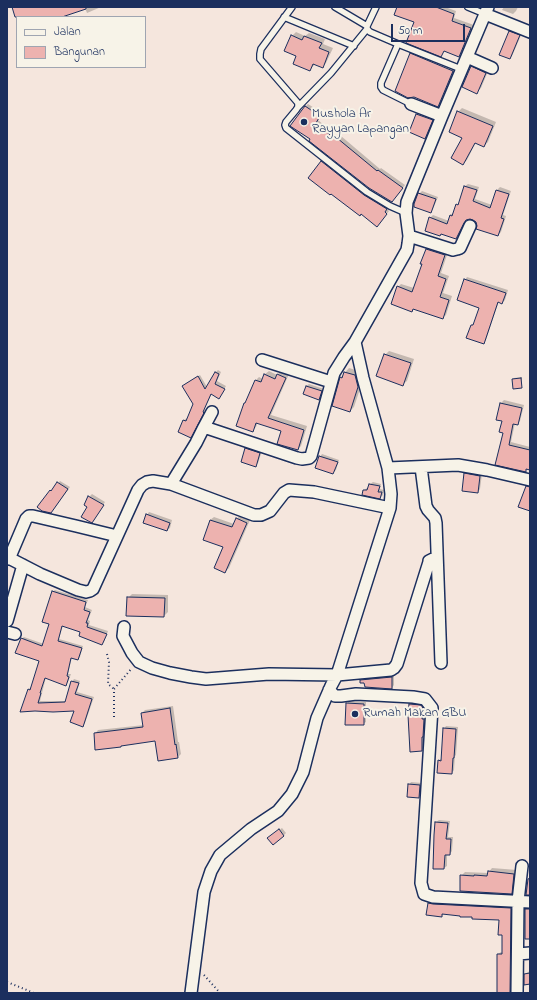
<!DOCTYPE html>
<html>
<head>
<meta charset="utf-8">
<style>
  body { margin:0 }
  #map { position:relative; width:537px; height:1000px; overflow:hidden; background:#f5e6dd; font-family:"Indie Flower",sans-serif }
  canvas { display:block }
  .frame { position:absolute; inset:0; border:8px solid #1b2f5e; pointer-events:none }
  .legend { position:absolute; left:16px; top:16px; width:130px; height:52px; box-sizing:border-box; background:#f7f3e8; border:1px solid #9fa5b1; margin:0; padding:5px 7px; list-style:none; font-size:12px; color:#1b2f5e }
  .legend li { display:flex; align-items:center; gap:8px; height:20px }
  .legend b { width:20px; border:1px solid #9fa5b1 }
  .scale { position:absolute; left:391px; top:24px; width:74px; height:18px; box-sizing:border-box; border:2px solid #1b2f5e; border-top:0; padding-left:5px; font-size:12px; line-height:14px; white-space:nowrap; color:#1b2f5e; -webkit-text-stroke:3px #f7f3e8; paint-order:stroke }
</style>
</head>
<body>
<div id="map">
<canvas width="537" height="1000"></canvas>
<div class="frame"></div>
<ul class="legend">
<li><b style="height:5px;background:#f7f3e8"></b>Jalan</li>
<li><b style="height:11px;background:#edb2af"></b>Bangunan</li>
</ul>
<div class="scale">50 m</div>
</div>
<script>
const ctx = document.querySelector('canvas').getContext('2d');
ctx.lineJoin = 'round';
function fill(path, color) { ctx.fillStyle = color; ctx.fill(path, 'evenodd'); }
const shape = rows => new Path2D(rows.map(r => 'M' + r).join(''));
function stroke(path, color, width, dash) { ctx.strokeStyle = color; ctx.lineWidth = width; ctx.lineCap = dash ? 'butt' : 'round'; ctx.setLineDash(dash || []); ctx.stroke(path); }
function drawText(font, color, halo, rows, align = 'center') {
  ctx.font = font + ' "Indie Flower",sans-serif'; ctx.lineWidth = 4; ctx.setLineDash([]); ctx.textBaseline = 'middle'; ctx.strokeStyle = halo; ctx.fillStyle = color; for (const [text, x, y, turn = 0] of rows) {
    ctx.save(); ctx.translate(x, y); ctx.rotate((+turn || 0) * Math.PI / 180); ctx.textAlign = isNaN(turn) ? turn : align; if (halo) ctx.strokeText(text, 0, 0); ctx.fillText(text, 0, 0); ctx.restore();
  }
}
const shadow = shape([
  [71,7,101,7,87,13,85,8],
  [398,7,445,7,456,11,454,18,474,25,462,53,459,56,445,50,441,55,415,22],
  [504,7,518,7,516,11,513,14,502,10],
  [513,29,522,33,512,56,510,58,510,32],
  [296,32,305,36,309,33,325,39,323,44,333,48,326,63,322,67,315,64,310,70,297,56,292,36],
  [413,51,455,69,440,103,438,106,414,96,411,54],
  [475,63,489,69,481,88,477,92,471,67],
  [308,104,322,113,318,120,339,138,341,136,380,169,381,168,405,185,395,198,310,141,305,107],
  [462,108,496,122,488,142,484,146,476,142,467,160,463,164,463,137,458,112],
  [419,112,435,117,427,135,425,138,410,132,417,114],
  [325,160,389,206,387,209,389,211,380,223,331,193,322,162],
  [468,184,479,187,475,199,492,205,497,190,500,187,511,191,503,215,506,216,501,232,498,235,474,219,466,219,459,235,456,238,442,233,440,235,430,218,433,215,449,221,450,215,453,213,457,205,460,202,465,186],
  [422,191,438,197,433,209,431,212,419,194],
  [430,246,448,252,441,273,449,276,443,293,452,296,446,315,442,318,398,287,401,284,414,288,423,264,426,249],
  [467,277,508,290,505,300,502,303,499,301,486,340,484,343,472,325,475,322,480,307,465,280],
  [389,351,414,359,407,381,403,384,385,355],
  [349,368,359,371,362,383,354,407,350,411,333,405,341,377],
  [218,370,221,372,217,381,226,386,221,395,219,397,212,393,204,410,205,410,193,434,179,432,184,420,187,418,188,418,194,404,185,384,200,375,207,387,215,373],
  [269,371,277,375,281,371,289,374,271,415,307,426,301,446,298,449,282,430,258,422,256,427,253,430,247,401,256,380,259,377,263,379,265,374],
  [522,377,522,386,521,387,513,379,514,378],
  [309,384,324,389,321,396,319,399,306,386],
  [504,400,524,405,520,421,517,424,515,423,511,442,530,447,530,469,528,468,525,471,496,464,504,432,501,403],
  [249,446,262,451,258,463,255,466,246,449],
  [322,454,339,460,336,470,333,473,320,457],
  [467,471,482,474,480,489,478,492,465,474],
  [60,481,70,487,53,510,51,491],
  [373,482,381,484,380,489,384,490,383,495,380,498,364,490,367,488,369,488,370,484],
  [92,494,105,502,92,522,88,506,89,497],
  [149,512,172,520,170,528,167,530,147,515],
  [240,515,250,520,229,568,225,572,224,546,204,539,210,520,214,517,234,524,237,519],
  [55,590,88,600,85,607,92,610,88,620,90,621,89,625,108,631,104,642,102,644,81,632,63,625,59,639,83,646,80,657,78,659,72,657,68,674,71,674,68,682,66,684,46,677,40,701,66,701,72,682,74,679,80,681,77,692,94,697,85,723,83,726,75,710,35,710,29,689,31,687,32,688,40,661,21,639,24,637,44,644,50,623,52,592],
  [132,594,168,595,168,612,164,616,128,598],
  [394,675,394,685,392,688,361,680,364,678],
  [349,701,366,702,366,722,363,724,347,704],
  [412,702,424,703,425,705,424,717,426,717,425,734,424,734,424,747,422,750,410,704],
  [173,706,178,742,179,742,181,754,178,757,156,740,122,745,121,746,95,734,98,730,144,725,142,713,145,710],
  [446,726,458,727,456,755,455,756,454,770,452,773,438,761,442,758,444,729],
  [411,782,422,783,421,794,419,797,409,785],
  [439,820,450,821,448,837,453,837,452,851,450,854,447,854,447,866,444,868,434,868,436,822],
  [282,828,286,833,283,836,271,836],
  [492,868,517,870,515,890,511,893,461,876,465,872,488,873],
  [431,901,513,906,512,984,510,986,498,954,501,952,503,952,503,934,500,920,444,913,442,916,428,914,429,903],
  [530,971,530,985,525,985,525,974,528,972]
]);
const building = shape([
  [12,7,86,7,86,9,62,17,15,17,12,7],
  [397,7,436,7,454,14,452,21,471,28,459,57,444,51,441,57,406,43,414,22,394,15,397,7],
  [509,31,520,35,510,59,499,55,509,31],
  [291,35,302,40,304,36,322,43,319,48,329,52,323,68,313,64,310,71,293,64,296,56,284,51,291,35],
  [410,53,453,71,438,107,414,97,408,98,395,91,410,53],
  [471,66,486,73,477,94,462,87,471,66],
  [305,106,320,116,316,123,336,140,337,138,377,171,378,170,403,188,392,202,369,188,309,141,310,139,290,126,305,106],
  [457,111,493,126,484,147,475,143,463,165,451,158,462,138,449,132,457,111],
  [416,114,433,120,425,139,409,132,416,114],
  [321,161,364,195,387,209,385,212,387,214,377,227,361,214,360,216,331,194,330,195,308,178,321,161],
  [464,186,477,190,473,201,490,208,496,190,509,194,501,218,504,219,498,236,476,229,477,226,476,222,473,220,470,219,466,220,464,223,456,239,441,234,440,236,425,231,429,217,447,224,450,215,452,216,456,204,458,205,464,186],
  [418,193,436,199,431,213,414,207,414,204,418,193],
  [426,249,445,255,438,276,446,279,440,297,449,300,443,319,413,309,412,312,391,304,397,286,412,292,422,264,420,264,426,249],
  [464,279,506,293,502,304,498,302,484,344,466,338,471,325,473,325,479,308,457,300,464,279],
  [384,354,411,363,403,386,376,376,384,354],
  [215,372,219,374,215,384,225,389,219,399,211,394,203,412,204,413,191,438,178,432,183,420,186,421,193,404,182,386,198,376,205,389,215,372],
  [344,372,355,375,358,387,350,412,332,406,340,377,342,378,344,372],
  [264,374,275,379,277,374,286,378,268,418,304,430,298,450,277,444,281,431,256,423,253,432,236,426,244,403,245,403,255,380,261,382,264,374],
  [521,378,522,388,513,389,512,379,521,378],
  [306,386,322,391,319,400,303,394,306,386],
  [500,403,522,408,518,425,513,424,509,445,530,450,530,470,526,469,526,472,495,465,503,433,499,432,502,421,496,420,500,403],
  [245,448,260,453,256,467,241,462,245,448],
  [319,456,338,462,333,474,315,468,319,456],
  [464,473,480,476,478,493,462,491,464,473],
  [57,482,68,489,51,513,42,511,37,507,50,490,51,491,57,482],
  [369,484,380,486,378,492,382,492,380,499,362,495,363,490,367,490,369,484],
  [526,486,530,487,530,511,518,507,526,486],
  [88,496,104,505,92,523,81,517,87,507,84,505,88,496],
  [146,514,170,523,167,531,143,523,146,514],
  [236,518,247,523,225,573,214,568,223,547,203,540,210,520,232,527,236,518],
  [52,591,86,602,84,610,90,612,86,623,88,623,87,627,107,634,102,645,79,636,80,632,62,626,58,641,82,648,78,660,71,658,67,676,69,677,66,686,45,678,40,693,41,693,38,703,65,702,71,681,79,683,75,694,92,699,83,727,70,722,74,711,53,712,35,711,20,712,28,689,30,690,39,661,15,653,21,638,42,646,49,624,42,622,52,591],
  [127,597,165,598,164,617,126,616,127,597],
  [392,677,392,689,365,687,364,683,360,683,360,680,392,677],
  [346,703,364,704,364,725,345,725,346,703],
  [409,704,421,705,423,708,422,719,424,719,423,737,422,737,422,751,410,752,408,715,409,704],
  [170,708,175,745,176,744,178,758,158,761,155,741,121,746,121,747,95,750,94,733,143,727,141,713,170,708],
  [443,728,456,729,454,758,453,758,452,774,437,773,438,760,441,761,443,728],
  [408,784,420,785,419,798,407,797,408,784],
  [435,822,448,823,446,839,451,839,450,855,445,855,444,869,433,869,434,835,435,822],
  [279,829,284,836,273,845,267,838,279,829],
  [488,871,514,874,512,894,460,891,460,875,474,876,474,875,487,876,488,871],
  [530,878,530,895,526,895,528,879,530,878],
  [428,903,433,904,511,908,510,993,497,993,497,954,502,954,502,935,498,935,499,920,472,919,472,917,460,917,460,916,442,914,442,917,426,915,428,903],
  [525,909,530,909,530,939,525,939,525,909],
  [530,973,530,984,524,985,524,974,530,973]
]);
const path = shape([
  [107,654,109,662,108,684,114,689],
  [114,717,114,689,132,668],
  [204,975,220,993],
  [7,982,34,993]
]);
const service = shape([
  [292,7,261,49,260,54,260,59,298,103,298,107,296,110,286,122,285,125,286,128,367,192,390,206,406,213],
  [335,7,367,26,367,29,370,32,398,44,461,69],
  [468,7,485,14],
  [284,17,354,46],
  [367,26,376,7],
  [398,44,381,83,381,87,383,90,411,104],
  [298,107,331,73,367,29]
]);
const minor = shape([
  [485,14,530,32],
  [467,57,492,68],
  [411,104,442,116],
  [409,236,453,250,457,249,460,248,470,226],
  [355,342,344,357,334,373,311,456,309,458,302,459,297,458,204,427,196,443,171,484,254,515,261,515,270,511,284,493,289,490,314,492,390,508],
  [262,360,331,382],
  [204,427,212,412],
  [421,467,426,506,428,510,435,518,436,523,441,663],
  [388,468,458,465,487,470,530,480],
  [7,557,40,574,78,590,86,592,90,591,93,589,138,490,142,485,147,482,153,481,171,484],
  [9,559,26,519,29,516,33,516,76,526,117,536],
  [7,621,23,565],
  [124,627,123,636,132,653,139,662,152,668,170,673,191,677,206,679,269,674,337,675,391,670,394,668,397,664,429,562,429,561,433,559,437,560],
  [7,632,15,634],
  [329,690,335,696,341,696,356,694,413,697,425,699,432,708,421,883,424,894,433,897,530,902],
  [518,954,530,953],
  [191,993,204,892,211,871,220,855,251,829,278,811,292,794,303,772,317,718,331,686,337,675,390,508,391,494,388,468,363,378,355,342,407,250,408,244,409,236,406,213,407,202,442,116,488,7],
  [517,993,518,901,522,866]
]);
const markers = [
  [304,122,4,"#1b2f5e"],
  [355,714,4,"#1b2f5e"]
];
const poiNames = [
  ["Mushola Ar",312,115],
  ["Rayyan Lapangan",312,130],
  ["Rumah Makan GBU",363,714]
];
fill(shadow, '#0003');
fill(building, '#edb2af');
stroke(building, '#1b2f5e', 1);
stroke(service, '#1b2f5e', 8);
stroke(minor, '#1b2f5e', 14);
stroke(path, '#1b2f5e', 2, [1, 3]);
stroke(service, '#f7f3e8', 5.5);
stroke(minor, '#f7f3e8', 11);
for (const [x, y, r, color] of markers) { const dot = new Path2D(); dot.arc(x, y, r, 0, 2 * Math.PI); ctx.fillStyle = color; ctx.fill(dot); stroke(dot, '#f7f3e8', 1.5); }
drawText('13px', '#1b2f5e', '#f7f3e8', poiNames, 'left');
</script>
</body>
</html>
